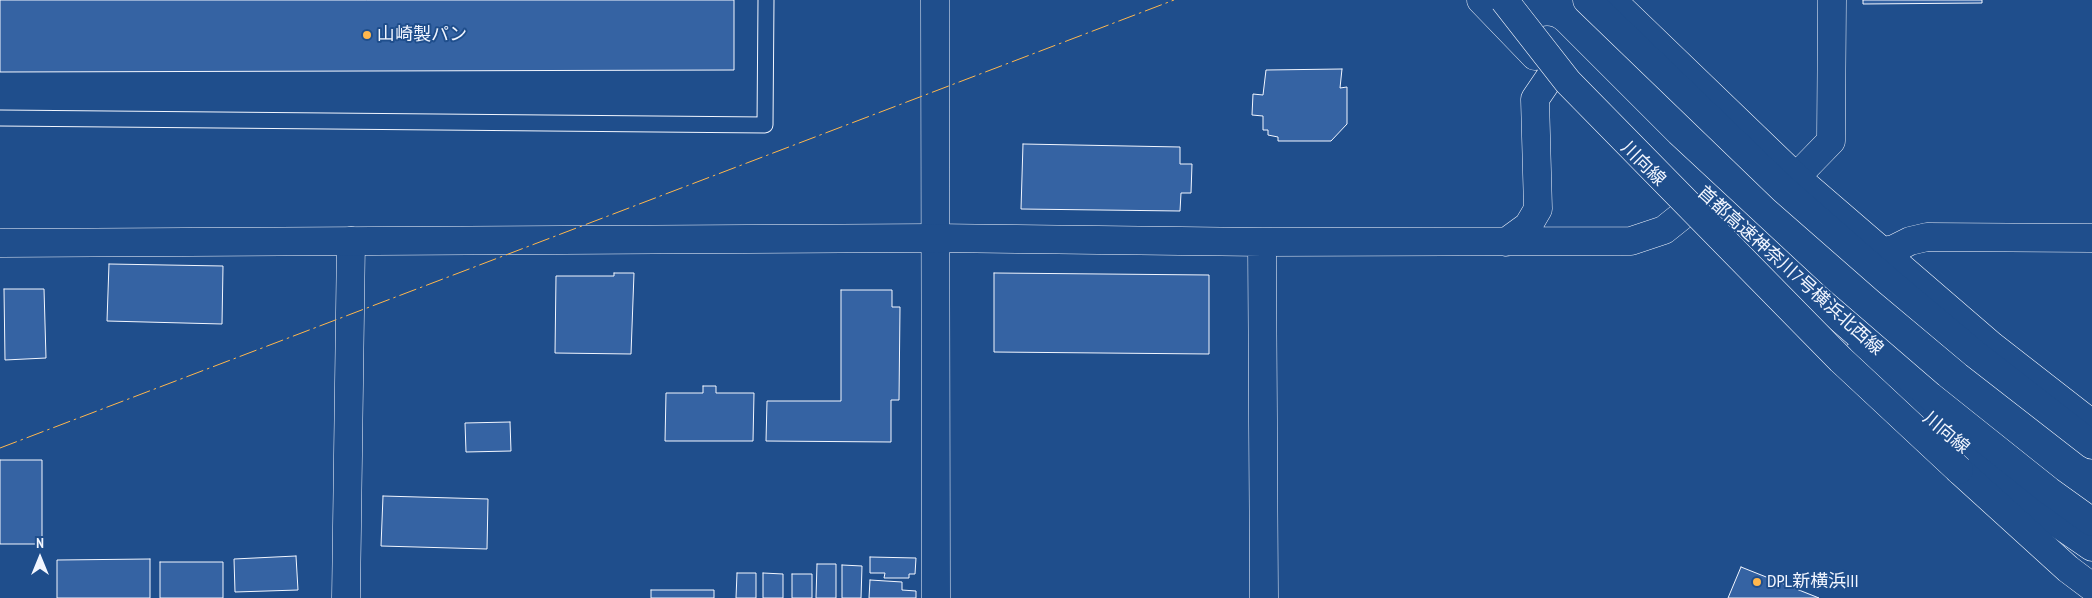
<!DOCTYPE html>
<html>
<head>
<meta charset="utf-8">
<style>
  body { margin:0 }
  #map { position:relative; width:2092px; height:598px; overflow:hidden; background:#1f4e8c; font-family:"PT Sans Narrow",sans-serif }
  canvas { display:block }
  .north { position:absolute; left:15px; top:533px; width:50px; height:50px; -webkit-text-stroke:4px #1f4e8c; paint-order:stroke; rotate:0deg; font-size:14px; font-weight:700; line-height:20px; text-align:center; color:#f2f6ff }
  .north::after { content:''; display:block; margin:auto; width:18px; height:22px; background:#f2f6ff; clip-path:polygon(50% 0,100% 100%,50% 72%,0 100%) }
</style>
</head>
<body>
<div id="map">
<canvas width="2092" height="598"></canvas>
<div class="north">N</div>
</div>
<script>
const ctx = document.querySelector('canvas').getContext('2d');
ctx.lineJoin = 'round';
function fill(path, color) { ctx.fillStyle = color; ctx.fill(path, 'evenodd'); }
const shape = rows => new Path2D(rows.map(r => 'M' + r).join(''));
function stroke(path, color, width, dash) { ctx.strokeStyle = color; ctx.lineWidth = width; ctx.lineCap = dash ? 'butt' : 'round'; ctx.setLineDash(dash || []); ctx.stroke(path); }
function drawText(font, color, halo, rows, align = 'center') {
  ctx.font = font + ' "PT Sans Narrow","Noto Sans JP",sans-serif'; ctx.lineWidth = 4; ctx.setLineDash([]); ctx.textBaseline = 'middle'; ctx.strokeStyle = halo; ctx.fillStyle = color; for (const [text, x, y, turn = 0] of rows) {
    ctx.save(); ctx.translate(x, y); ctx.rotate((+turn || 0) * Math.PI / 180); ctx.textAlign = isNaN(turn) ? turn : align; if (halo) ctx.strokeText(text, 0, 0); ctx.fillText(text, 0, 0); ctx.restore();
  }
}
const building = shape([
  [0,0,734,0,734,70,0,72,0,0],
  [1863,0,1982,0,1982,3,1863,4,1863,0],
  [1342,69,1340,88,1347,87,1347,124,1331,141,1278,141,1278,137,1268,135,1268,130,1263,130,1263,116,1252,115,1253,94,1263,95,1266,70,1342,69],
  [1023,144,1180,147,1180,164,1192,164,1191,193,1181,193,1180,211,1021,209,1023,144],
  [109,264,223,266,222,324,107,321,109,264],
  [614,273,634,273,631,354,555,353,556,276,614,276,614,273],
  [994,273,1209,275,1209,354,994,352,994,273],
  [4,289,44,289,46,358,5,360,4,289],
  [841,290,892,290,892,307,900,307,899,400,891,400,891,442,766,441,767,401,841,401,841,290],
  [703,386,716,386,716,393,754,393,753,441,665,441,666,393,703,393,703,386],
  [510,422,511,451,466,452,465,423,510,422],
  [0,460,42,460,42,544,0,544,0,460],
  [383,496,488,499,487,549,381,546,383,496],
  [296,556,298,590,235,592,234,559,296,556],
  [870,557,916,558,915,574,909,574,909,578,884,578,885,573,870,573,870,557],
  [150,559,150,598,57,598,57,560,150,559],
  [160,562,223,562,223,598,160,598,160,562],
  [817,564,836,564,836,598,816,598,817,564],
  [842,565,862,566,861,598,842,598,842,565],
  [1741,567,1819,598,1728,598,1741,567],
  [737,573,756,573,756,598,736,598,737,573],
  [763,573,783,574,783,598,763,598,763,573],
  [792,574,812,574,812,598,792,598,792,574],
  [870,580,902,582,902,590,916,591,916,598,869,598,870,580],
  [651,590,714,590,714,598,651,598,651,590]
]);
const lane = shape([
  [0,118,765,125,766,0]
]);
const street = shape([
  [935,0,936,598],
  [1796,177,1831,141,1832,0],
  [346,598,351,241]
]);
const secondary = shape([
  [1481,0,1535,56],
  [1612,0,1796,177,1992,346,2092,424],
  [1262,242,1264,598],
  [1506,242,1528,226,1538,209,1535,99,1552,74],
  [0,243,935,238,1262,242,1631,241,1664,230,1689,210],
  [1881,252,1894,249,1910,241,1927,237,2092,238],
  [1855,357,2041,512,2092,547]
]);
const highway = shape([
  [1587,0,1783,189,1888,281,1975,354,2092,445],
  [1547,40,1660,153,1814,296,1930,396,2049,491,2092,522],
  [1959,470,2068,569,2092,587]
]);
const highwayBridge = shape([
  [1504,0,1568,82,1841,360,1959,470]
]);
const power = shape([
  [0,448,1174,0]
]);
const markers = [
  [367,35,5,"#ffb74d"],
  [1757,582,5,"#ffb74d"]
];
const poiNames = [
  ["山崎製パン",377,35],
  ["DPL新横浜III",1767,582]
];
const streetNames = [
  ["川向線",1643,164,45],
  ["首都高速神奈川7号横浜北西線",1790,271,42],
  ["川向線",1946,433,40]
];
fill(building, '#3563a3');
stroke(building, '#f2f6ff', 1);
stroke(lane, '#f2f6ff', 17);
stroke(street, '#f2f6ff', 29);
stroke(secondary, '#f2f6ff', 29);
stroke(highway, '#f2f6ff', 29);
stroke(lane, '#1f4e8c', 15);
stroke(street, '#1f4e8c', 28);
stroke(secondary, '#1f4e8c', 28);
stroke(highway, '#1f4e8c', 28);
stroke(highwayBridge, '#f2f6ff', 29, []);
stroke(highwayBridge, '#1f4e8c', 28);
stroke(power, '#ffb74d', 1, [18, 4, 2.5, 4]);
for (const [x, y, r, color] of markers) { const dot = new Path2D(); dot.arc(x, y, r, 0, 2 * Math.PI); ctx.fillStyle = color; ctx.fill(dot); stroke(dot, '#1f4e8c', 2); }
drawText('18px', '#f2f6ff', '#1f4e8c', poiNames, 'left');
drawText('18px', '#f2f6ff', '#1f4e8c', streetNames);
</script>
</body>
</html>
